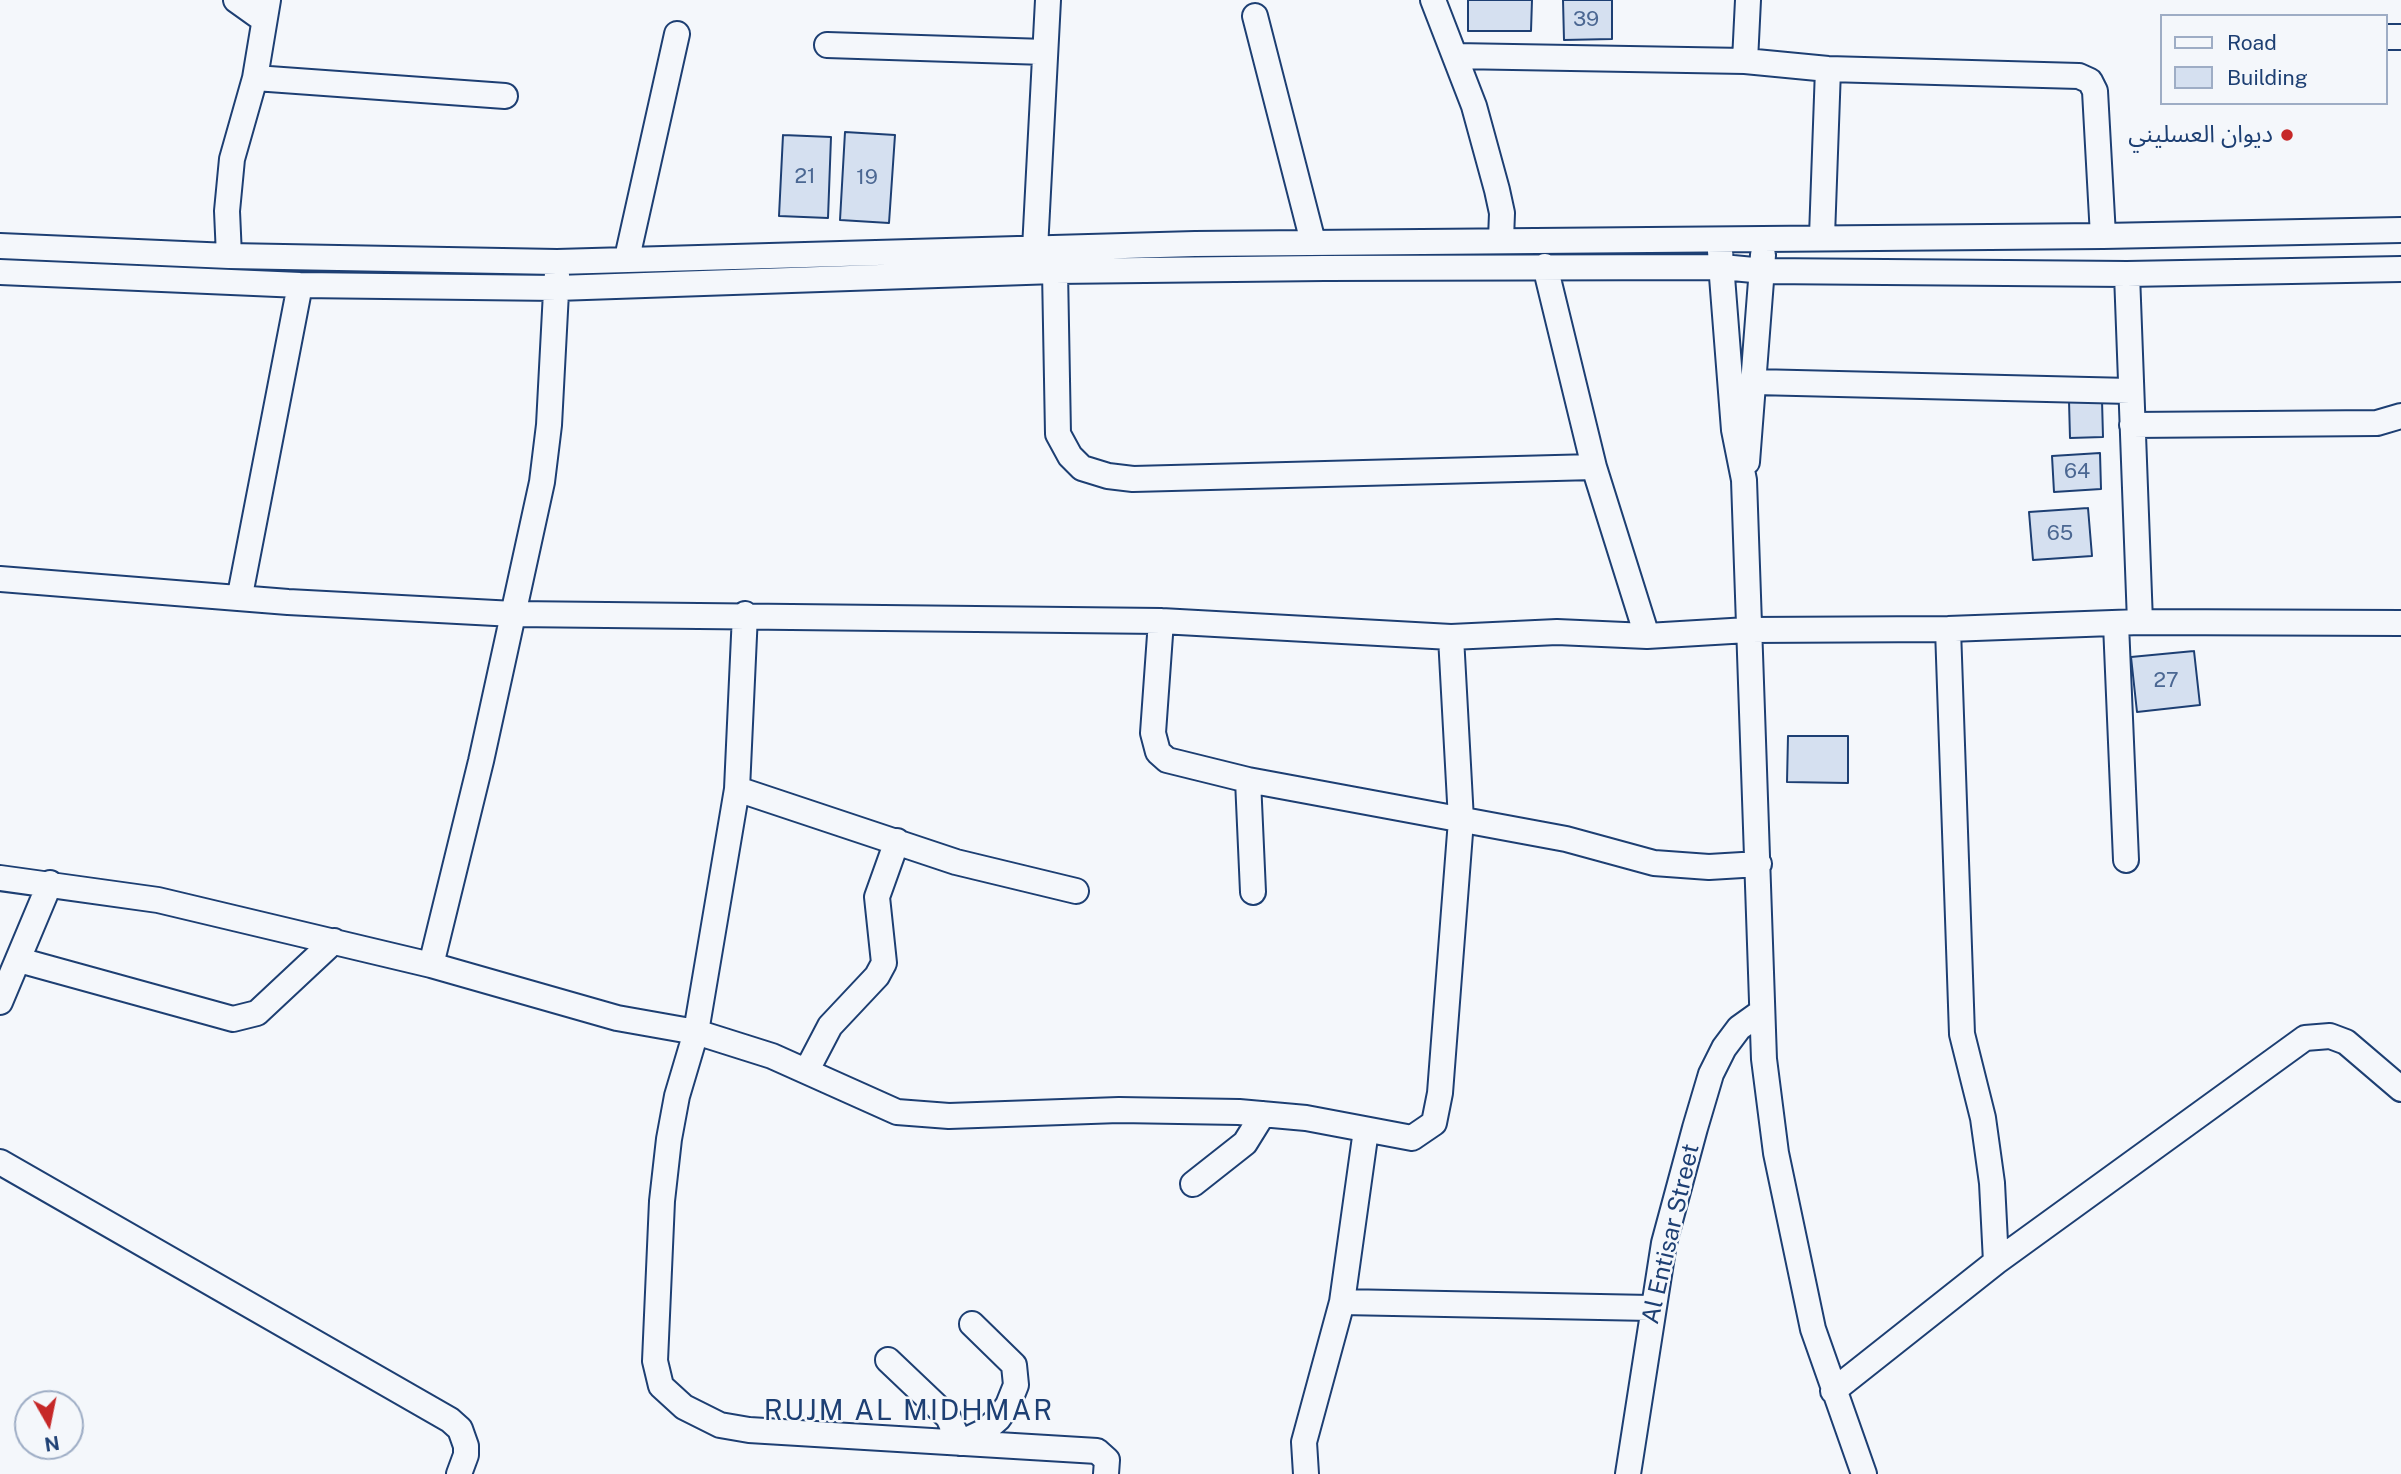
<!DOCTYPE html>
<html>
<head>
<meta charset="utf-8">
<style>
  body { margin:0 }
  #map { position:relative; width:2401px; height:1474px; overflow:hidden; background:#f4f7fb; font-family:"Public Sans",sans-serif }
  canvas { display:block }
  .legend { position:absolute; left:2160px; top:14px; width:228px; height:91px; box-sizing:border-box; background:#f4f7fb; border:2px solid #9eadc5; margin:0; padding:9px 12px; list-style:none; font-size:21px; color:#1d3f73 }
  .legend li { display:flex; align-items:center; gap:14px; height:35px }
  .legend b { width:35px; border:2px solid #9eadc5 }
  .north { position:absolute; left:14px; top:1390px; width:70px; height:70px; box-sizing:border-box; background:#f4f7fb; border:2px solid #9eadc5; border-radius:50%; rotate:171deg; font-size:19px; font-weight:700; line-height:28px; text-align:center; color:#1d3f73 }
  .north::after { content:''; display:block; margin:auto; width:24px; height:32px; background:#c62828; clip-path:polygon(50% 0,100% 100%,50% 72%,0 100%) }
</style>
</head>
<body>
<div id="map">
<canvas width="2401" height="1474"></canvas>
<ul class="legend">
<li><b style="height:9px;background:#f4f7fb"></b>Road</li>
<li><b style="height:19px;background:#d5e0f0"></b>Building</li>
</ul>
<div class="north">N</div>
</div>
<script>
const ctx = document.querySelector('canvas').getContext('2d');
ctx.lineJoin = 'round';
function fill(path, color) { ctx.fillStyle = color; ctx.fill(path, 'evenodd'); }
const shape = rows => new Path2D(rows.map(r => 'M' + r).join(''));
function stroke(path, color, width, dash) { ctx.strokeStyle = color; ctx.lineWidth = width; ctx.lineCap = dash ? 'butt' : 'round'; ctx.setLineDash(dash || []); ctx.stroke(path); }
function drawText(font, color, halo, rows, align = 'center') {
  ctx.font = font + ' "Public Sans","Noto Sans Arabic",sans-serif'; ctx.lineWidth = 5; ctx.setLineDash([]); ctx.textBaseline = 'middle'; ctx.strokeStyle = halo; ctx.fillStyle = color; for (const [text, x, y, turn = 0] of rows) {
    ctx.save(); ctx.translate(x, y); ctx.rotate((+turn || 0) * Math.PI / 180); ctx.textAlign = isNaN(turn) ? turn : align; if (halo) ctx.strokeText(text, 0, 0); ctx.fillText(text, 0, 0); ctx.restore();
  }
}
const building = shape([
  [1468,0,1532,0,1531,31,1468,31,1468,0],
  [1563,0,1612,0,1612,39,1564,40,1563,0],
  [845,132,895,135,889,223,840,220,845,132],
  [783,135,831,137,828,218,779,216,783,135],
  [2102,400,2103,437,2070,438,2069,401,2102,400],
  [2100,453,2101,489,2054,492,2052,456,2100,453],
  [2088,508,2092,556,2033,560,2029,512,2088,508],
  [2194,651,2200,705,2137,712,2131,657,2194,651],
  [1788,736,1848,736,1848,783,1787,782,1788,736]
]);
const minor = shape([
  [236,0,264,20],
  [1433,0,1474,106,1497,190,1502,213,1501,239],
  [1255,16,1313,242],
  [2385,37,2401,37],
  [827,45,1045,52],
  [1455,56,1745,61,1828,69,2079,76,2090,81,2095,91,2103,236],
  [1745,61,1748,0],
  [255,78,505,96],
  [1822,236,1828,69],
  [0,246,229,256,557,262,1195,244,2103,236,2401,230],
  [1035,249,1048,0],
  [1720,251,1734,430,1744,480,1764,1059,1776,1153,1813,1329,1864,1474],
  [229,256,227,211,232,159,255,78,268,0],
  [627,258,677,34],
  [1545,266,1594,467,1647,636],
  [1055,271,1058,434,1070,456,1082,468,1108,476,1133,479,1594,467],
  [0,272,300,285,557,288,1055,271,1324,268,1722,267,1764,271,2127,274,2401,269],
  [2127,274,2140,622],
  [1755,382,2130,391],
  [2132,425,2377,423,2401,416],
  [1747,462,1763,255],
  [0,579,288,602,514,614,1161,621,1451,637,1557,632,1647,636,1748,630,1948,629,2140,622,2401,623],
  [240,595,300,285],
  [745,614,737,789,696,1032,677,1096,669,1139,662,1201,655,1361,661,1386,684,1407,720,1425,749,1430,1097,1451,1107,1460,1106,1474],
  [1161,621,1153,733,1158,752,1167,760,1248,780,1566,839,1654,863,1709,867,1759,864],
  [2116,624,2126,860],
  [1248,780,1253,892],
  [737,789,956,862,1076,891],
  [0,878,158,900,431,965,617,1018,696,1032,772,1056,897,1112,949,1116,1119,1110,1239,1112,1306,1118,1412,1138,1434,1123,1440,1093,1461,820,1451,637],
  [19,960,233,1019,257,1013,334,941],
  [431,965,481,761,542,482,549,425,557,273],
  [0,1002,50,883],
  [807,1070,830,1026,877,976,884,963,877,897,897,841],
  [0,1162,450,1420,460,1429,466,1446,466,1455,459,1474],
  [1193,1184,1245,1143,1263,1114],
  [1996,1262,2305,1038,2330,1036,2346,1042,2401,1089],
  [1342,1302,1651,1308],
  [888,1360,948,1417,960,1443,983,1432,998,1419,1008,1405,1016,1385,1014,1365,972,1324],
  [1833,1391,1996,1262,1992,1183,1983,1118,1962,1034,1948,629],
  [1306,1474,1304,1442,1342,1302,1366,1130],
  [1628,1474,1664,1243,1695,1128,1711,1074,1724,1048,1739,1028,1760,1013]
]);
const markers = [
  [2287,135,7,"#c62828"]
];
const numberNames = [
  ["39",1586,20],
  ["21",805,177],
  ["19",867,178],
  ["64",2077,472],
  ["65",2060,534],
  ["27",2166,681]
];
const poiNames = [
  ["ديوان العسليني",2273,135]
];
const streetNames = [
  ["Al Entisar Street",1671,1234,-77]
];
const quarterNames = [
  ["RUJM AL MIDHMAR",909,1411]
];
fill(building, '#d5e0f0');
stroke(building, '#1d3f73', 2);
stroke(minor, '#1d3f73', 28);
stroke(minor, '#f4f7fb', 24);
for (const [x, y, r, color] of markers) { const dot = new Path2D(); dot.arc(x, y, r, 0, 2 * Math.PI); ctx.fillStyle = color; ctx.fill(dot); stroke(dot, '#f4f7fb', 2.5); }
drawText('21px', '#4b6792', null, numberNames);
drawText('24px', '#1d3f73', '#f4f7fb', poiNames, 'right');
drawText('24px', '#1d3f73', '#f4f7fb', streetNames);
ctx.letterSpacing = '2px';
drawText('28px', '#1d3f73', '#f4f7fb', quarterNames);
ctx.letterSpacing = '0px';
</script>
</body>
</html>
